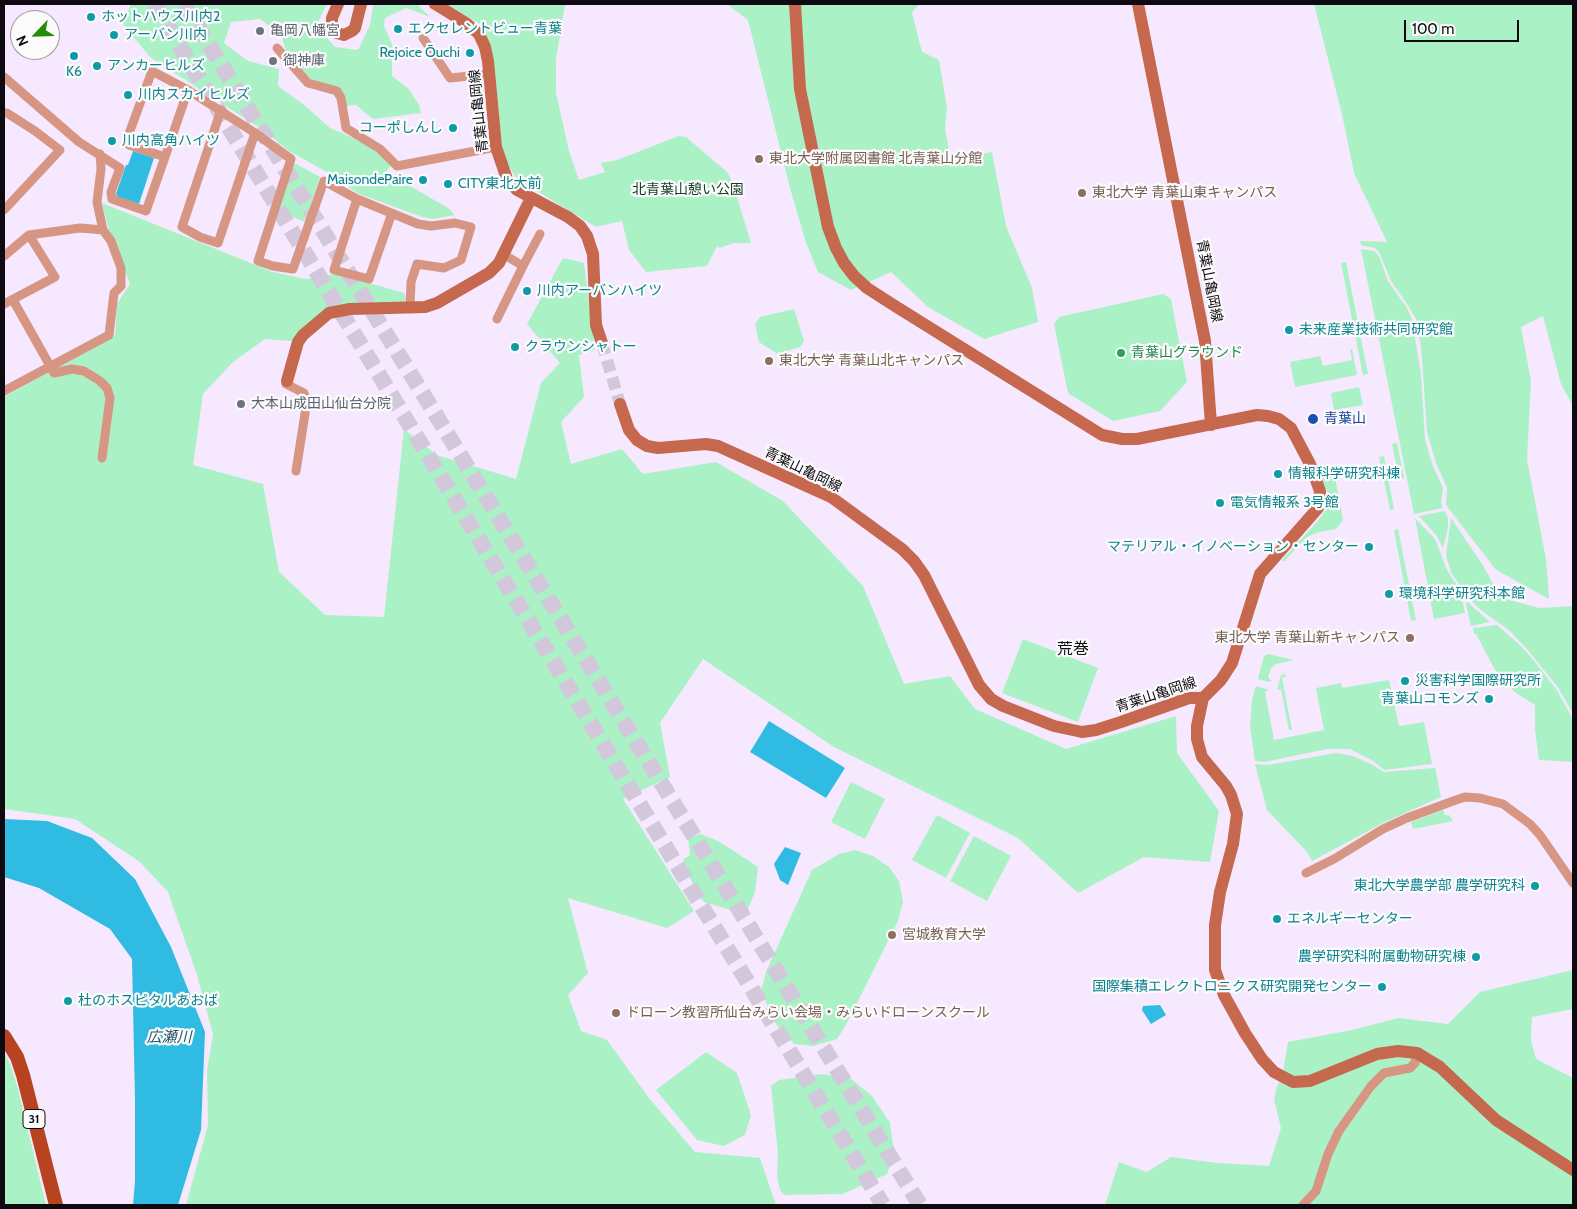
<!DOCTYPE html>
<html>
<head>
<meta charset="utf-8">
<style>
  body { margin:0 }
  #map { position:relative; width:1577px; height:1209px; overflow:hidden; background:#f6e8fe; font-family:Cabin,sans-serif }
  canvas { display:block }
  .frame { position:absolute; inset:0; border:5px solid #0f0a12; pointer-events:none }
  .north { position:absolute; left:10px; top:10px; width:50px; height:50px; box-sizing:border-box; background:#fbfbfb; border:1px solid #9d9b9e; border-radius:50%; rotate:246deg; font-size:14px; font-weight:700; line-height:20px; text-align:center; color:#0f0a12 }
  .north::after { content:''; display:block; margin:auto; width:18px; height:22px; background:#258c05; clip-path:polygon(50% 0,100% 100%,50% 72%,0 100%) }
  .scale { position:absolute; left:1404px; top:20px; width:115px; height:22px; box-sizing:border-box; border:2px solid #0f0a12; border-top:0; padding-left:6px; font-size:15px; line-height:18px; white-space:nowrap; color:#0f0a12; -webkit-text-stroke:4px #fbfbfb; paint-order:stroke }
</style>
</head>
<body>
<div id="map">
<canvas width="1577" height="1209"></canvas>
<div class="frame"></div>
<div class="north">N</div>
<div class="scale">100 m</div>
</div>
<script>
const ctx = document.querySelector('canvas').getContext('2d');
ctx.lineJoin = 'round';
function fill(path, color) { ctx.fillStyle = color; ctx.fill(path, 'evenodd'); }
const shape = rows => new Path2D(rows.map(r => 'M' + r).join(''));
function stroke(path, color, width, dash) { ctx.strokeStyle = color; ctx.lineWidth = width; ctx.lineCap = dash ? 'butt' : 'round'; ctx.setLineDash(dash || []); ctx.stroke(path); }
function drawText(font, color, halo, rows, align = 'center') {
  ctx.font = font + ' Cabin,"Noto Sans JP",sans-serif'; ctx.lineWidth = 4.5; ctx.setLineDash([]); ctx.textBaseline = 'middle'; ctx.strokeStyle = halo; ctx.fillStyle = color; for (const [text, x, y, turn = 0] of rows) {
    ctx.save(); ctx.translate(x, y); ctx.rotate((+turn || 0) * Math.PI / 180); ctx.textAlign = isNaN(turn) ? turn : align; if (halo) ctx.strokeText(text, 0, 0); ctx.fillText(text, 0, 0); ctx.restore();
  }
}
const green = shape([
  [131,4,327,4,316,26,335,47,358,50,370,25,373,4,418,5,430,17,406,8,385,18,384,26,392,44,392,76,409,89,419,105,421,113,373,119,356,105,346,106,342,90,315,83,287,55,281,34,260,19,231,22,224,43,248,61,279,69,278,86,303,104,330,128,374,147,391,165,386,172,448,208,455,215,433,219,422,217,359,194,325,171,289,151,263,130,150,57,123,24],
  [447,4,565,4,556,59,556,93,569,151,579,180,605,172,601,163,617,160,679,136,686,137,727,172,732,181,751,243,734,243,719,248,717,246,707,266,646,272,629,250,622,221,596,227,517,179,506,162,502,147,485,27],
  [727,4,919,4,912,13,922,52,939,60,947,108,945,129,951,160,992,152,1006,226,1032,288,1038,322,984,339,928,307,891,272,851,290,818,272,806,243,790,188,748,20],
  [1314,4,1573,4,1573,406,1561,384,1543,316,1521,327,1531,381,1527,460,1546,559,1549,599,1496,570,1446,505,1447,488,1436,463,1427,432,1421,346,1416,319,1407,304,1391,281,1379,252,1375,248,1361,245,1360,241,1387,242,1354,173,1342,114],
  [294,163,320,177,305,222,278,211],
  [102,203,273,272,306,279,337,274,404,293,406,299,403,302,330,307,292,341,265,339,233,362,203,394,193,465,263,484,279,572,325,615,384,617,404,429,437,455,516,479,541,383,560,363,527,324,563,258,584,263,595,350,579,355,584,397,561,422,571,464,622,449,643,474,716,462,783,501,863,586,904,684,950,676,975,709,1066,749,1176,716,1177,753,1219,811,1210,862,1144,857,1078,893,1018,838,834,747,703,659,660,723,670,777,623,799,694,911,667,928,568,898,588,973,568,995,581,1031,607,1040,649,1098,695,1152,760,1158,776,1205,186,1205,208,1125,207,1071,213,1034,197,975,168,892,140,862,75,819,4,809,4,397,115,335,117,304,130,284,109,231],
  [1361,249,1374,251,1379,256,1388,281,1407,308,1412,319,1421,374,1425,440,1433,466,1443,488,1441,503,1443,508,1414,514],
  [1346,262,1368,374,1363,375,1341,263],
  [1163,294,1171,299,1187,382,1160,411,1113,421,1068,393,1054,324,1059,317],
  [794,309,804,341,800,347,778,354,759,342,755,324,760,317],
  [1352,349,1357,375,1295,387,1290,362,1320,356,1323,366,1352,360,1350,350],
  [1359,387,1363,405,1334,410,1331,393],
  [1397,443,1404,478,1399,479,1392,444],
  [1384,456,1394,509,1390,510,1379,457],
  [1328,464,1333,467,1343,520,1336,529,1319,532,1309,536,1299,545,1285,561,1281,561,1317,522,1332,502,1318,471,1321,465],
  [1445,511,1448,518,1448,528,1443,548,1437,536,1419,516],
  [1415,518,1435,539,1447,570,1460,590,1465,613,1434,619],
  [1451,518,1482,564,1496,589,1506,599,1539,608,1573,606,1573,713,1557,686,1526,648,1510,631,1481,610,1467,597,1451,572,1446,556],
  [1398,529,1416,620,1411,621,1394,530],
  [1467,602,1473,607,1490,622,1471,626,1466,604],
  [1497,625,1521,646,1535,662,1556,689,1573,719,1573,762,1539,760,1535,730,1535,705,1516,693,1504,681,1494,668,1476,634,1474,634,1473,628],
  [1023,639,1098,668,1078,722,1002,693],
  [1268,654,1294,660,1276,664,1271,668,1268,678,1272,681,1269,682,1258,679,1264,656],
  [1285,674,1286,676,1282,678,1292,730,1289,730,1281,689,1277,690,1281,675],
  [1389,680,1399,726,1424,722,1432,764,1384,770,1373,761,1350,749,1327,749,1265,762,1255,761,1250,727,1252,700,1256,686,1269,690,1265,692,1274,740,1324,730,1316,688,1341,683,1342,688],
  [1336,753,1353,756,1371,764,1384,772,1435,768,1441,797,1385,822,1312,861,1307,852,1267,810,1255,764,1268,765],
  [851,782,885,799,865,839,831,822],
  [1443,810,1445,815,1449,815,1453,821,1413,829,1411,822],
  [937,815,970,833,946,878,912,860],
  [701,834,720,842,758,867,755,892,748,909,728,909,704,902,695,890,683,860,690,855,688,838],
  [974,836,1011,856,987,901,950,881],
  [855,850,873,856,889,867,899,881,903,902,898,921,846,1025,837,1039,813,1046,794,1044,776,1024,761,991,766,972,812,870,839,854],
  [1573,970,1573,1009,1532,1017,1531,1040,1536,1059,1573,1078,1573,1205,1105,1205,1119,1162,1147,1172,1171,1157,1217,1163,1269,1166,1281,1128,1274,1099,1277,1086,1282,1078,1288,1042,1352,1030,1398,1018,1448,1024,1480,992],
  [4,1051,10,1064,18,1089,46,1205,4,1205],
  [706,1052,737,1073,751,1115,745,1135,724,1146,697,1140,656,1090],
  [822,1074,851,1079,872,1096,890,1123,894,1153,887,1174,843,1194,784,1195,780,1190,777,1177,778,1154,771,1086,779,1080]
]);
const water = shape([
  [133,151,154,158,139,204,118,197,116,194,126,165,128,165],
  [769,721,845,768,826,798,750,752],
  [4,819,47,821,92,838,135,879,171,947,205,1032,201,1130,178,1205,133,1205,135,1181,135,1099,132,959,110,929,39,888,4,877],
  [785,847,801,853,788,885,780,880,774,864],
  [1160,1005,1166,1015,1151,1024,1142,1010,1143,1006]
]);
const secondaryTunnel = shape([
  [602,343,620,404]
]);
const highwayTunnel = shape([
  [154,4,883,1205],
  [184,4,920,1205]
]);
const street = shape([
  [423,38,450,78,489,74],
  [277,48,308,83,337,91,341,98,346,128,380,149,397,166,496,147],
  [4,77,79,142,120,168,111,192,112,199,146,211,165,157,188,90,152,71,127,139,129,145,165,157],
  [188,90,255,133,291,159,258,261,273,266,293,269,324,181,357,199,418,224,431,226,455,223,471,227,461,260,444,268,417,264,411,282,410,307],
  [221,110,182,227,200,237,218,243,255,133],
  [4,113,7,113,35,131,60,150,4,210],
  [357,199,334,270,369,279,392,213],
  [503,254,523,266,540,234],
  [4,256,29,235,80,228,103,230],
  [13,300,54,373,72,369,84,371,100,381,107,388,110,398,102,458],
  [4,304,55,277,29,235],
  [497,319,523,266],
  [287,381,286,384,304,393,307,401,296,471],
  [4,391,109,335,114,293,121,286,121,268,111,241,103,230,97,202,101,169,100,154],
  [1306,873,1334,859,1383,829,1407,818,1456,800,1465,797,1480,798,1503,804,1530,824,1540,835,1573,883],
  [1303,1205,1316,1191,1328,1154,1339,1131,1371,1086,1384,1073,1410,1068,1415,1063,1417,1053]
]);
const secondary = shape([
  [338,4,332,18,332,26,337,33,344,35,352,31,355,28,361,4],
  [435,4,466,23,479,34,485,47,488,61,496,147,507,179,517,190,568,217,580,226,587,236,593,254,596,325,602,343],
  [795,4,800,89,828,227,836,248,844,263,854,276,867,288,895,306,1102,435,1122,439,1137,439,1257,415,1268,416,1279,419,1291,428,1310,464,1320,491,1318,508,1260,574,1232,663,1221,680,1203,698,1197,726,1197,739,1202,757,1226,786,1231,795,1237,814,1233,844,1220,892,1215,925,1215,970,1224,995,1245,1033,1262,1059,1274,1072,1293,1082,1310,1081,1377,1054,1398,1051,1417,1053,1440,1067,1496,1120,1573,1170],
  [1138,4,1205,341,1211,425],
  [287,381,298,342,303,335,329,313,350,309,425,307,437,303,489,273,499,263,531,198],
  [620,404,629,430,637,440,647,446,658,448,706,444,718,446,831,497,902,549,914,561,924,575,979,685,991,699,1003,706,1054,726,1082,732,1096,730,1121,722,1189,698,1203,698]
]);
const primary = shape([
  [4,1036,17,1057,23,1075,56,1205]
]);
const markers = [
  [91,17,5,"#0f9aa8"],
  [398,29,5,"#0f9aa8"],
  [260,31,5,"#6b7280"],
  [114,35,5,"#0f9aa8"],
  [470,53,5,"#0f9aa8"],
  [74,56,5,"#0f9aa8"],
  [273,61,5,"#6b7280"],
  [97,66,5,"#0f9aa8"],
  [128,95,5,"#0f9aa8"],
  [453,128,5,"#0f9aa8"],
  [112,141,5,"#0f9aa8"],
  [759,159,5,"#8d6e63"],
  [423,180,5,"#0f9aa8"],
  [448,184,5,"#0f9aa8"],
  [1082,193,5,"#8d6e63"],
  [527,291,5,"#0f9aa8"],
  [1289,330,5,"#0f9aa8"],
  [515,347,5,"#0f9aa8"],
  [1121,353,5,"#2e9e5b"],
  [769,361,5,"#8d6e63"],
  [241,404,5,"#6b7280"],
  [1313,419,6,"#1a4fb4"],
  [1278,474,5,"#0f9aa8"],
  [1220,503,5,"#0f9aa8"],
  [1369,547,5,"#0f9aa8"],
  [1389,594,5,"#0f9aa8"],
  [1410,638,5,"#8d6e63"],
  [1405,681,5,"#0f9aa8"],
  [1489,699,5,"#0f9aa8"],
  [1535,886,5,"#0f9aa8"],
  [1277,919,5,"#0f9aa8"],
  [892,935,5,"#8d6e63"],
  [1476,957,5,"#0f9aa8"],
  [1382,987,5,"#0f9aa8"],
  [68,1001,5,"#0f9aa8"],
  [616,1013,5,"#8d6e63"]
];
const shields = [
  [34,1119,22]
];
const shieldNames = [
  ["31",34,1119]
];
const cultureNames = [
  ["ホットハウス川内2",101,17],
  ["エクセレントビュー青葉",408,29],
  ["アーバン川内",124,35],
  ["Rejoice Ōuchi",460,53,"right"],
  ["アンカーヒルズ",107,66],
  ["K6",74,72,"center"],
  ["川内スカイヒルズ",138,95],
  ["コーポしんし",443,128,"right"],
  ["川内高角ハイツ",122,141],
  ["MaisondePaire",413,180,"right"],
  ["CITY東北大前",458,184],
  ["川内アーバンハイツ",537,291],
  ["未来産業技術共同研究館",1299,330],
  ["クラウンシャトー",525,347],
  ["情報科学研究科棟",1288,474],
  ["電気情報系 3号館",1230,503],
  ["マテリアル・イノベーション・センター",1359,547,"right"],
  ["環境科学研究科本館",1399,594],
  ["災害科学国際研究所",1415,681],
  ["青葉山コモンズ",1479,699,"right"],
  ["東北大学農学部 農学研究科",1525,886,"right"],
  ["エネルギーセンター",1287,919],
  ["農学研究科附属動物研究棟",1466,957,"right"],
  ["国際集積エレクトロニクス研究開発センター",1372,987,"right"],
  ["杜のホスピタルあおば",78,1001]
];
const worshipNames = [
  ["亀岡八幡宮",270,31],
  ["御神庫",283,61],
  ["大本山成田山仙台分院",251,404]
];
const streetNames = [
  ["青葉山亀岡線",479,111,-96],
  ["青葉山亀岡線",1209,281,79],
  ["青葉山亀岡線",803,470,26],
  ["青葉山亀岡線",1156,695,-18]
];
const educationNames = [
  ["東北大学附属図書館 北青葉山分館",769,159],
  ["東北大学 青葉山東キャンパス",1092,193],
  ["東北大学 青葉山北キャンパス",779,361],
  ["東北大学 青葉山新キャンパス",1400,638,"right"],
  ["宮城教育大学",902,935],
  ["ドローン教習所仙台みらい会場・みらいドローンスクール",626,1013]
];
const parkNames = [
  ["北青葉山憩い公園",688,190]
];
const leisureNames = [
  ["青葉山グラウンド",1131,353]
];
const transitNames = [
  ["青葉山",1324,419]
];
const waterNames = [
  ["広瀬川",169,1038]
];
const quarterNames = [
  ["荒巻",1073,649]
];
fill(green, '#aaf2c5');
fill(water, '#30bbe2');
stroke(secondaryTunnel, '#d3c7db', 12, [12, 6]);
stroke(highwayTunnel, '#d3c7db', 16, [16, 8]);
stroke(street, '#d79684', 9);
stroke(secondary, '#c6684e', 12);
stroke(primary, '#b74321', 14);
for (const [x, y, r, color] of markers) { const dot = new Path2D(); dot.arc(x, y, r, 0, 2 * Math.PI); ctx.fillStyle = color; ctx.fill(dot); stroke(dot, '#fbfbfb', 2); }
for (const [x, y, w] of shields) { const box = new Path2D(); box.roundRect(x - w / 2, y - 9.5, w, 19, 4); ctx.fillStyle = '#fbfbfb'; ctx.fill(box); stroke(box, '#0f0a12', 1); }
drawText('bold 12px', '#0f0a12', null, shieldNames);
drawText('14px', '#0d838f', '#fbfbfb', cultureNames, 'left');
drawText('14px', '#5b616d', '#fbfbfb', worshipNames, 'left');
drawText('14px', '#0f0a12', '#fbfbfb', streetNames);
drawText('14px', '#785e54', '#fbfbfb', educationNames, 'left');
drawText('14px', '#143d27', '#fbfbfb', parkNames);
drawText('14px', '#27864d', '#fbfbfb', leisureNames, 'left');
drawText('14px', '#164399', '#fbfbfb', transitNames, 'left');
drawText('italic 15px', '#215667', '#fbfbfb', waterNames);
drawText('16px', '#0f0a12', '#fbfbfb', quarterNames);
</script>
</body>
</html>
